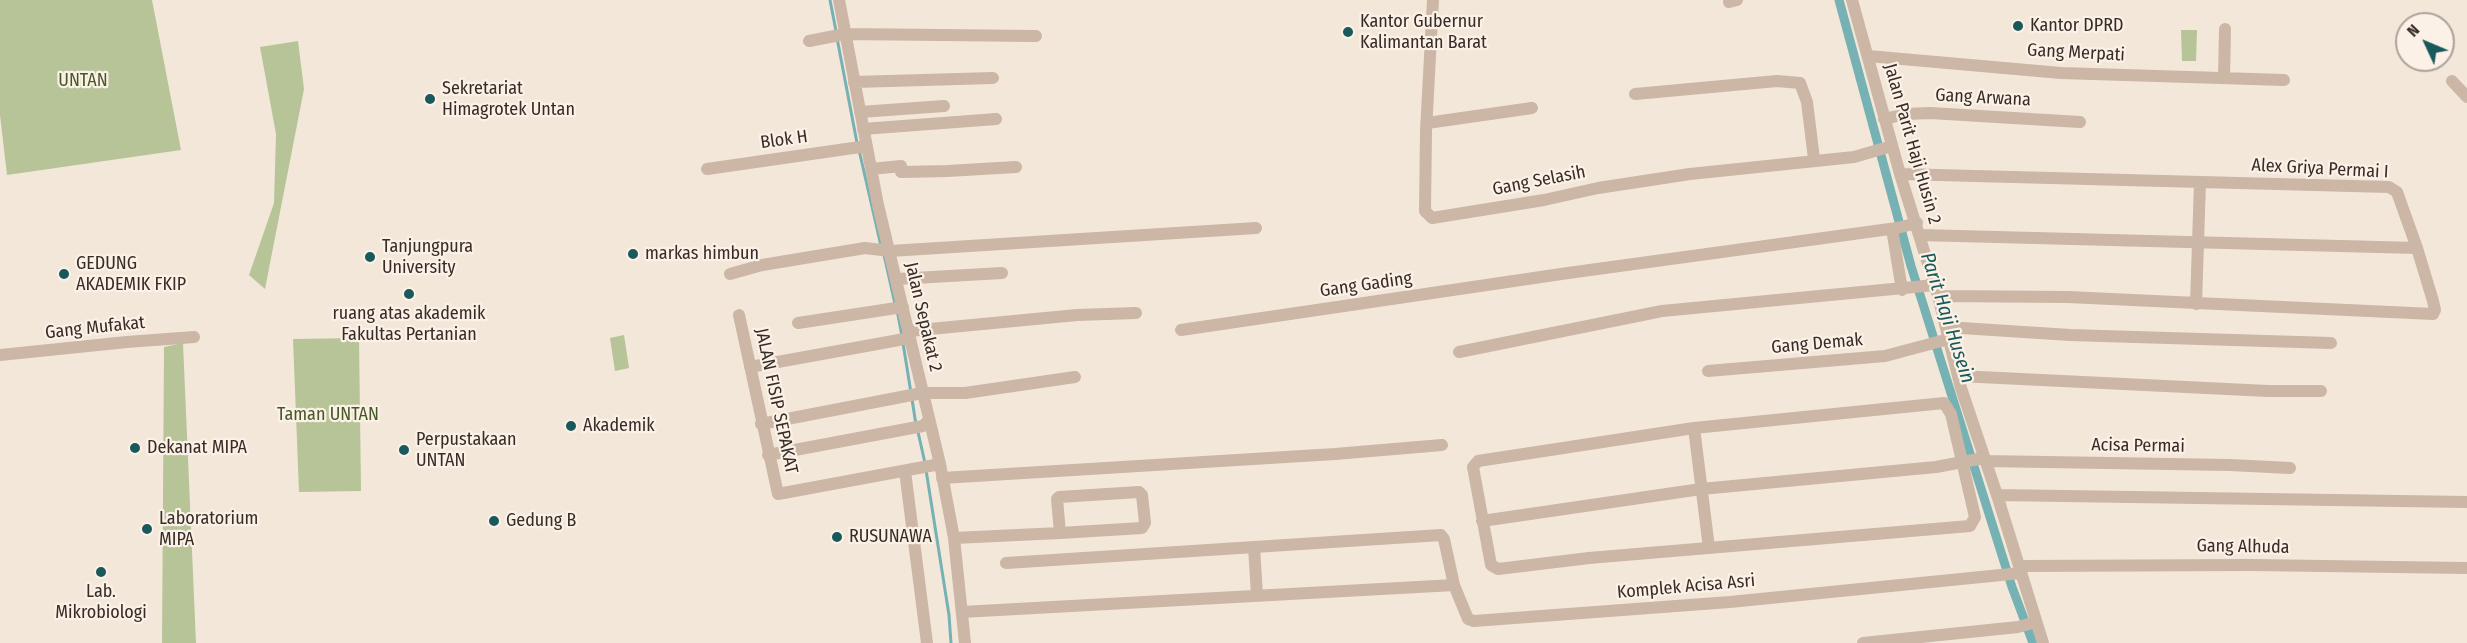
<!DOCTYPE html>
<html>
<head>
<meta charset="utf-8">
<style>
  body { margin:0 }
  #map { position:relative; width:2467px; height:643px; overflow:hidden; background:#f3e7da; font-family:"Fira Sans Condensed",sans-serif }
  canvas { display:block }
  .north { position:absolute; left:2395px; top:12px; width:60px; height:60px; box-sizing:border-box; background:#fbf1e6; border:2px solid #ada29a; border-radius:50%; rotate:314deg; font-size:16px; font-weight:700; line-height:24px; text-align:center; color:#372c27 }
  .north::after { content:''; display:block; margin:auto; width:21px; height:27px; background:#19595c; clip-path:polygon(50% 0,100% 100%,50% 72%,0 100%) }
</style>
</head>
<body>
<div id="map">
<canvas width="2467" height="643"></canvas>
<div class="north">N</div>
</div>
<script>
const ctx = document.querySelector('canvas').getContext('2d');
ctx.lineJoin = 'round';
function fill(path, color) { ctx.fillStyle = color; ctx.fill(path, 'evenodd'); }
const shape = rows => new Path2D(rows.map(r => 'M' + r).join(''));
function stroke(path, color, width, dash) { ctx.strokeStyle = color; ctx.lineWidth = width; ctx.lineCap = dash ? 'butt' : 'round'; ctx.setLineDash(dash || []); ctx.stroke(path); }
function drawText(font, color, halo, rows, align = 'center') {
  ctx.font = font + ' "Fira Sans Condensed",sans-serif'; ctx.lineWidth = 4.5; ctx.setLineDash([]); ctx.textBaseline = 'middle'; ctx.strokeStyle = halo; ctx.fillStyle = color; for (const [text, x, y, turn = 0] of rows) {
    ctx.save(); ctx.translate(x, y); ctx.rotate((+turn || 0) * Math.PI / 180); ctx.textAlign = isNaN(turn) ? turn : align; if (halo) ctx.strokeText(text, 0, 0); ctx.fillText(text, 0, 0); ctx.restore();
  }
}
const green = shape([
  [0,0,152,0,181,150,7,175,0,115],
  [2181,30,2197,30,2196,61,2182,61],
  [298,41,304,89,265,289,249,275,274,203,276,134,260,47],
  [624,335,629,368,615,371,610,338],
  [359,338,361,491,299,492,293,339],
  [183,343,196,643,162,643,164,347]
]);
const stream = shape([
  [830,0,836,31],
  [837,38,857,143],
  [859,150,881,246],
  [884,255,895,304],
  [897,310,902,336],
  [903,343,911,393],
  [912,399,916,425],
  [918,432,925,463],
  [926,470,949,615,951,643]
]);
const canal = shape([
  [1839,0,1911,266,2012,587,2033,643]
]);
const minor = shape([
  [839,0,878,205,940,464,954,538,965,643],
  [1433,0,1426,131,1425,211,1432,218,1544,200,1598,188,1690,174,1854,157,1892,146],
  [1852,0,1900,174,1938,296,1961,388,1997,495,2043,643],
  [1729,2,1737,0],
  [809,41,845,34,1036,36],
  [1868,56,2061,73,2284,80],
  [2224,78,2225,29],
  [2452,81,2467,97],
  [854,82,993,78],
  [1635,94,1777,81,1800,83,1807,102,1814,159],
  [860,112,944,106],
  [1884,119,1906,114,1930,113,2080,122],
  [1427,123,1532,108],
  [863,129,996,119],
  [707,169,867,146],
  [871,169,901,166,901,172,947,171,1016,167],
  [1900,174,2389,187,2397,192,2417,248,1920,235],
  [1892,229,1902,290],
  [730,274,762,265,865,248,890,251,1256,228],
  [897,279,1002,273],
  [1938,296,2068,297,2433,314,2435,310,2433,301,2417,248],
  [2196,304,2200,182],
  [739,315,778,494,940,464],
  [798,323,903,307],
  [1946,327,2070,335,2331,343],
  [1181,330,1568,273,1897,228,1917,223],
  [909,331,1077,315,1136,313],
  [1459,352,1662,311,1935,285],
  [0,355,127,342,194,337],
  [750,367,910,338],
  [1708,371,1885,356,1949,339],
  [1959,376,2268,391,2321,391],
  [1944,403,1951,414,1975,517,1970,526,1589,558,1498,569,1491,565,1473,467,1478,461,1694,428,1944,403],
  [761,424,922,393,965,393,1075,377],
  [1694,428,1709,548],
  [768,455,912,428,923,426,929,420],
  [1985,461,2230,465,2290,468],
  [905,471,927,643],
  [942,478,1335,454,1442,445],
  [1997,495,2467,502],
  [1482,521,1701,489,1936,467,1984,458],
  [954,538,1060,533,1142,528,1145,523,1142,495,1139,492,1059,497,1057,499,1060,533],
  [1254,547,1257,595],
  [1006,563,1441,535,1444,539,1454,585,1468,619,1474,621,1730,602,2021,573],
  [2019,566,2251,565,2467,568],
  [962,612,1454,585],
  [1863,643,2018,627,2036,622]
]);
const markers = [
  [2018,26,6,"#19595c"],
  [1348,32,6,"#19595c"],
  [430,99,6,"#19595c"],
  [633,254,6,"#19595c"],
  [370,257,6,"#19595c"],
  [64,274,6,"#19595c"],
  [409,294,6,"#19595c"],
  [571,426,6,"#19595c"],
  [135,448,6,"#19595c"],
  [404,450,6,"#19595c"],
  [494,521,6,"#19595c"],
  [147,529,6,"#19595c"],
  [837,537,6,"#19595c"],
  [101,572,6,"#19595c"]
];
const poiNames = [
  ["Kantor Gubernur",1360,22],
  ["Kalimantan Barat",1360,43],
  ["Kantor DPRD",2030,26],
  ["Sekretariat",442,89],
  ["Himagrotek Untan",442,110],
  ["Tanjungpura",382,247],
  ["University",382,268],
  ["markas himbun",645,254],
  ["GEDUNG",76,264],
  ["AKADEMIK FKIP",76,285],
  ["ruang atas akademik",409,314,"center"],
  ["Fakultas Pertanian",409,335,"center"],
  ["Akademik",583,426],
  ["Perpustakaan",416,440],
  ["UNTAN",416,461],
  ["Dekanat MIPA",147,448],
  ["Laboratorium",159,519],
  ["MIPA",159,540],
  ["Gedung B",506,521],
  ["RUSUNAWA",849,537],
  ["Lab.",101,592,"center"],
  ["Mikrobiologi",101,613,"center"]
];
const streetNames = [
  ["Gang Merpati",2076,53,3],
  ["Gang Arwana",1983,98,3],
  ["Blok H",784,140,-8],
  ["Jalan Parit Haji Husin 2",1912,144,74],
  ["Alex Griya Permai I",2320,169,3],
  ["Gang Selasih",1539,181,-11],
  ["Gang Gading",1366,285,-8],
  ["Jalan Sepakat 2",923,317,77],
  ["Gang Mufakat",95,328,-6],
  ["Gang Demak",1817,344,-5],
  ["JALAN FISIP SEPAKAT",776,401,78],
  ["Acisa Permai",2138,446,1],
  ["Gang Alhuda",2243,547,1],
  ["Komplek Acisa Asri",1686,587,-5]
];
const parkNames = [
  ["UNTAN",83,81],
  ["Taman UNTAN",328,415]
];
const waterNames = [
  ["Parit Haji Husein",1947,318,72]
];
fill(green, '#b6c498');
stroke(stream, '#76b1b3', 3);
stroke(canal, '#76b1b3', 9);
stroke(minor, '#ccb6a5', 12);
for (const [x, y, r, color] of markers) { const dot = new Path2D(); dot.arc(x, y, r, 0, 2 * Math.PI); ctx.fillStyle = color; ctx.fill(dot); stroke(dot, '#fbf1e6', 2); }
drawText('18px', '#372c27', '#fbf1e6', poiNames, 'left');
drawText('18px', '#372c27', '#fbf1e6', streetNames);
drawText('18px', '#475828', '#fbf1e6', parkNames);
drawText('italic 20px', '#19595c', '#fbf1e6', waterNames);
</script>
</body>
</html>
